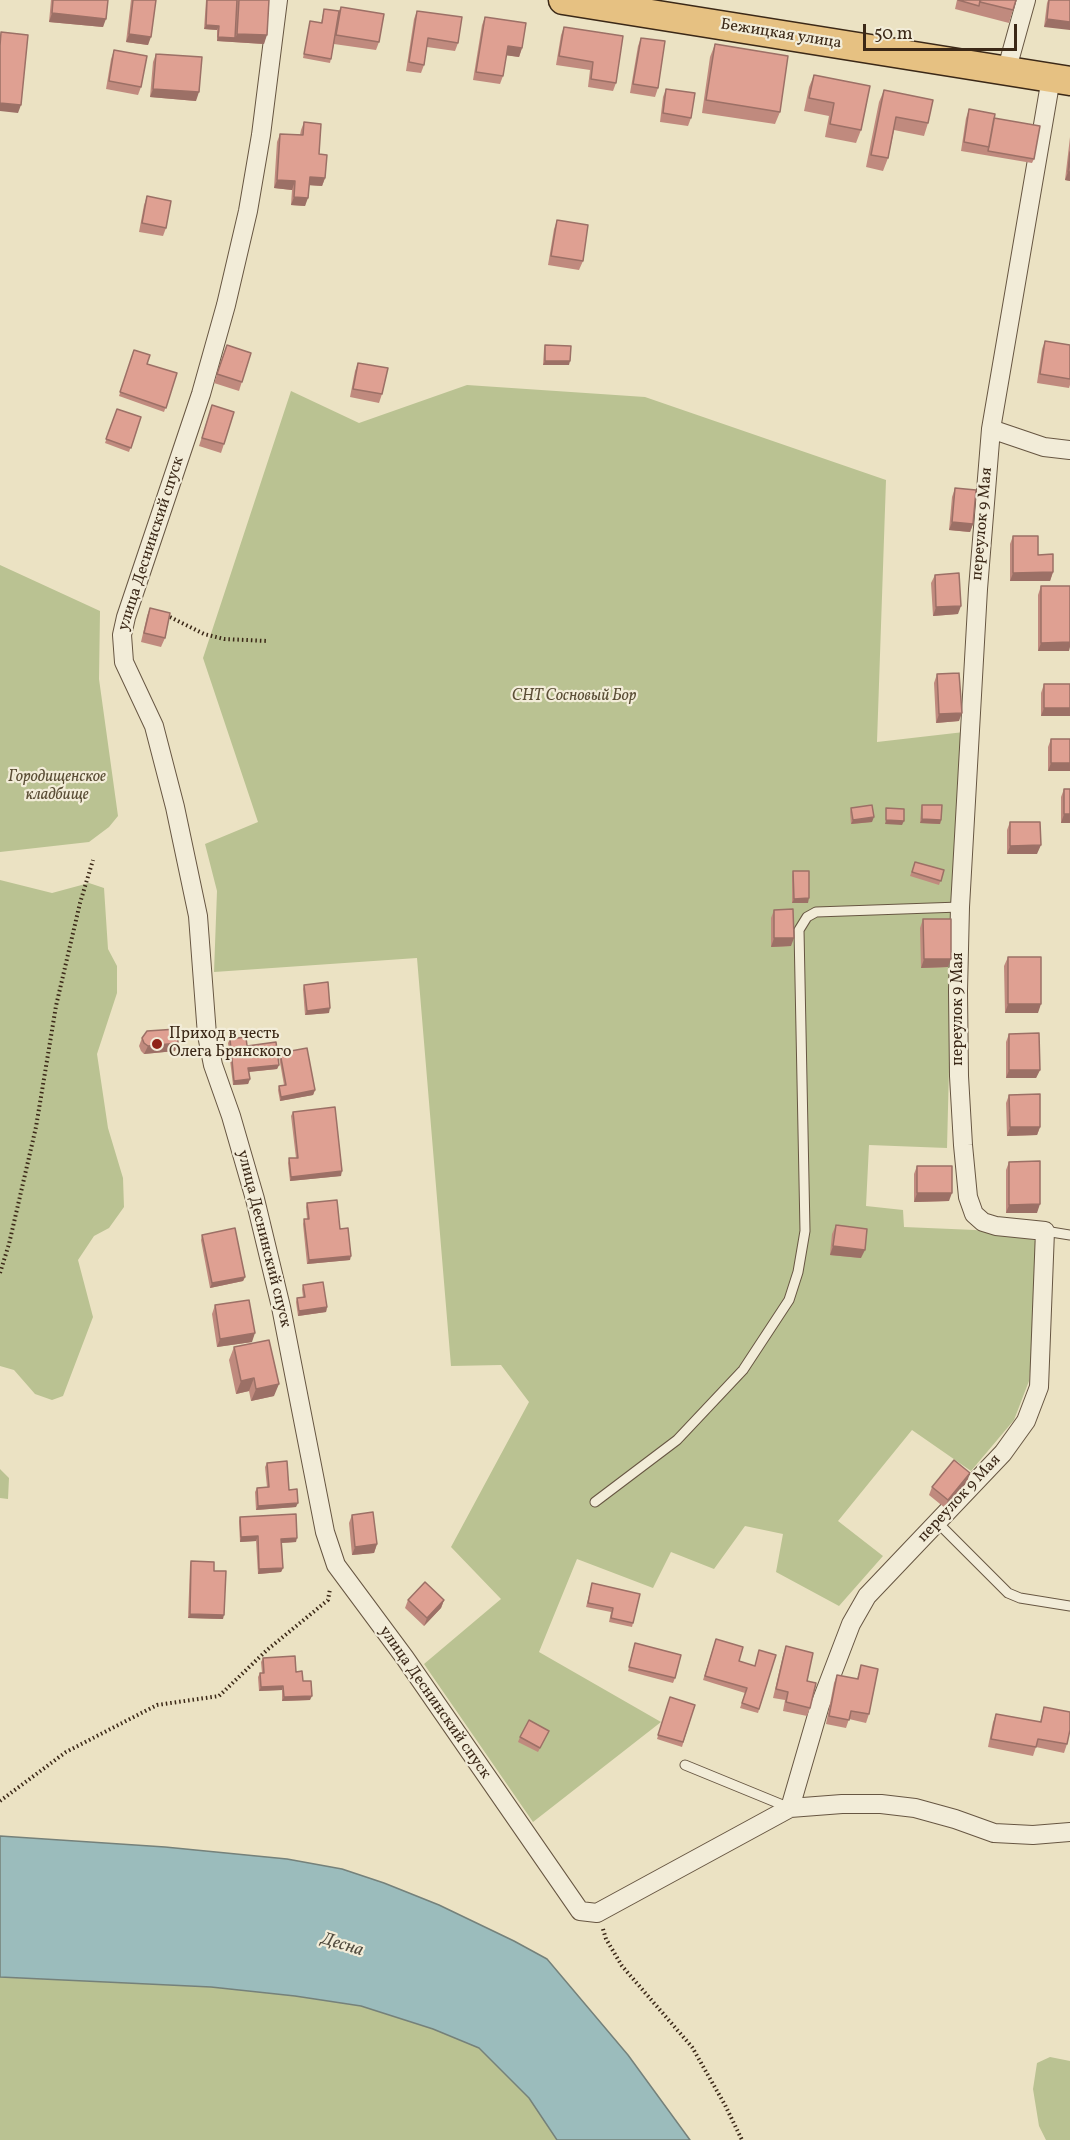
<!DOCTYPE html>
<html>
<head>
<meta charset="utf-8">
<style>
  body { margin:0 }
  #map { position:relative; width:1070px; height:2140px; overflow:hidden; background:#ebe2c3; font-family:Vollkorn,serif }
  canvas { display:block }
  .scale { position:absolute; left:863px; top:24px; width:154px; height:27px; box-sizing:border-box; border:3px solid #3b2817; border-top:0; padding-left:8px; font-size:18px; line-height:21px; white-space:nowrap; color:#3b2817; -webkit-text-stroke:4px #f2ecd8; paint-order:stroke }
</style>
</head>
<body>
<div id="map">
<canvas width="1070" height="2140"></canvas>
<div class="scale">50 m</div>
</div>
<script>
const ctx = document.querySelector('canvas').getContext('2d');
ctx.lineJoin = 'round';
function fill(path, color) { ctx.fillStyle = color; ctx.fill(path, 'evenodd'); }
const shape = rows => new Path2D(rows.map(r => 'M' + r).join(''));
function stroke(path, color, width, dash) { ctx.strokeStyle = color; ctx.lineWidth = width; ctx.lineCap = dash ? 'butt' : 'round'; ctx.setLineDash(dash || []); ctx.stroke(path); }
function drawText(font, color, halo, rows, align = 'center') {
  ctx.font = font + ' Vollkorn,serif'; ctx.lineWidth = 4.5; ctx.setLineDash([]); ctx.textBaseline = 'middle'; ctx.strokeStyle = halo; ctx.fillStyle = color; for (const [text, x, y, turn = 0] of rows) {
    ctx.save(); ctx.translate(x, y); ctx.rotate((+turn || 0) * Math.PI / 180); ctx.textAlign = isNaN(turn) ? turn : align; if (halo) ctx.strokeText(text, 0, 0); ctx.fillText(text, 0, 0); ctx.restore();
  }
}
const green = shape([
  [467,385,645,397,886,480,877,742,964,732,955,829,947,1148,869,1145,866,1206,903,1210,904,1227,975,1230,1036,1240,1042,1255,1029,1381,1014,1420,971,1471,912,1430,838,1521,883,1556,839,1606,776,1572,783,1534,745,1526,714,1569,671,1552,653,1588,577,1559,539,1652,661,1722,533,1822,424,1664,501,1599,451,1547,529,1402,501,1365,451,1366,417,958,214,972,217,891,205,844,258,822,203,658,291,391,359,423],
  [0,565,100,611,99,679,118,816,109,827,89,842,0,852],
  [0,880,52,893,89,883,104,888,108,949,117,966,117,993,97,1054,108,1128,123,1178,124,1207,109,1228,94,1236,78,1260,93,1317,63,1396,52,1400,35,1394,14,1370,0,1366],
  [0,1469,9,1478,8,1499,0,1498],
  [0,1977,211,1987,295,1996,361,2006,433,2029,479,2048,529,2098,557,2140,0,2140],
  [1050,2057,1070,2061,1070,2140,1046,2140,1039,2126,1033,2089,1037,2063]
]);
const water = shape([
  [0,1836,165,1847,287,1859,342,1869,384,1883,439,1905,514,1941,547,1959,628,2055,690,2140,557,2140,529,2098,479,2048,433,2029,361,2006,295,1996,211,1987,0,1977,0,1836]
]);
const path = shape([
  [166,615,204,634,224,639,268,641],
  [0,1273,9,1244,36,1127,56,1006,80,903,93,860],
  [0,1801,66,1752,157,1705,219,1696,267,1650,328,1600,330,1589],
  [603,1929,606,1939,622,1966,692,2047,725,2105,742,2140]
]);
const lane = shape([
  [1045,1231,1070,1235],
  [595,1502,677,1440,743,1370,789,1300,798,1272,805,1231,799,930,807,917,816,912,960,907],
  [938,1523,1008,1593,1020,1598,1070,1606],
  [685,1765,790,1808]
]);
const street = shape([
  [278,0,261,135,248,211,226,305,201,394,126,617,122,635,124,662,154,726,175,807,198,916,207,1035,213,1065,231,1116,255,1199,281,1307,325,1532,336,1565,405,1658,580,1911,597,1913,790,1808,842,1804,881,1804,915,1808,955,1819,994,1833,1033,1835,1070,1832],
  [1006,72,1026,0],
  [991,429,1044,447,1070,450],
  [790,1808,820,1705,851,1624,867,1596,1003,1453,1026,1421,1039,1387,1045,1231,996,1226,983,1222,974,1214,968,1197,963,1145,959,1076,958,991,960,907,978,589,991,429,1051,78]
]);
const primary = shape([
  [563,0,1070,81]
]);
const wall = shape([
  [51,0,108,0,103,27,49,22],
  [131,0,156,0,148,45,126,42],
  [206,0,269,0,264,44,217,41,217,30,204,29],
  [957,0,1016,0,1009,23,955,9],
  [1048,0,1070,0,1044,27,1047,3],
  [341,7,379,42,376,50,334,44,330,63,303,58,310,21,321,23,324,9,339,11],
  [417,11,458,43,455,51,427,47,424,65,421,73,406,71,414,19],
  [485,17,522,48,519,57,506,55,503,76,500,84,473,80,482,25],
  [564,27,616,83,613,91,588,87,590,70,556,65,561,35],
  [641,38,658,88,655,97,630,93,638,46],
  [715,44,780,112,775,124,702,113,710,57],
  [114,50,141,87,138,95,106,89,111,59],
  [156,54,196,101,150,97,153,62],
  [814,75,861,130,856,143,825,137,829,116,804,111,809,87],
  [666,89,691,118,688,126,660,122,663,97],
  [884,90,928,123,924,136,894,130,888,158,883,171,866,167,879,102],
  [969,109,994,118,1034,159,1032,163,961,151,966,118],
  [304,122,325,178,322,186,309,185,305,206,291,205,292,190,274,188,277,142,280,134,300,135,301,130],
  [1070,137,1070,181,1065,180],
  [147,196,166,228,163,236,139,232,144,205],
  [557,220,583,261,579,270,548,265,554,229],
  [1045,341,1070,345,1070,385,1069,388,1037,383,1042,349],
  [227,345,251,353,239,391,214,383],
  [545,345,569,365,543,365,544,349],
  [134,350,147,364,177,373,164,412,119,396],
  [358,363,382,394,379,403,350,397,355,371],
  [212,405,224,444,221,453,199,446],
  [117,409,141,417,129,452,105,443],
  [955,488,973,524,970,532,949,530,952,497],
  [1013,536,1038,555,1053,572,1050,581,1010,581,1010,544],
  [935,575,958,614,933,616,931,583],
  [1041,586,1069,651,1038,651,1038,595],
  [150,608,165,638,161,647,141,642,147,616],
  [937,674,959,721,936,723,934,683],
  [1044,684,1070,684,1070,716,1041,716,1041,693],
  [1051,739,1070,739,1070,771,1048,771,1048,747],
  [1064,789,1070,789,1070,823,1061,823,1061,797],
  [922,805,941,820,940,824,920,823,921,809],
  [851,808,872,822,851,824,850,812],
  [1010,822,1037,854,1007,854,1007,830],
  [915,862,944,870,939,885,910,876],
  [793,871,808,903,792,903,792,875],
  [774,910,791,946,771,947,771,918],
  [923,919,948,967,921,968,920,928],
  [1008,957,1038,1013,1005,1013,1004,966],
  [304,985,329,1013,305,1015,303,989],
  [1009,1034,1040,1070,1036,1078,1006,1078,1006,1042],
  [142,1038,175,1051,144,1054,141,1051,139,1046],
  [230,1039,247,1046,279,1065,277,1069,249,1072,250,1079,248,1084,233,1085,228,1043],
  [280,1053,315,1090,313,1095,280,1101,278,1090,279,1086,284,1085,279,1057],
  [1009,1095,1040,1127,1037,1135,1007,1136,1006,1103],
  [293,1112,341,1176,290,1181,288,1163,289,1158,296,1158,291,1116],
  [1009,1162,1037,1213,1006,1213,1006,1170],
  [917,1166,949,1201,914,1202,914,1174],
  [307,1203,340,1229,350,1260,307,1264,303,1224,304,1219,307,1219,306,1207],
  [836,1225,861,1258,830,1255,832,1234],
  [202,1235,245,1277,243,1281,210,1288,201,1240],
  [303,1285,327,1307,326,1312,298,1316,296,1302,297,1298,303,1297,302,1289],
  [215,1305,252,1342,217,1347,212,1314],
  [234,1347,274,1396,251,1401,249,1391,236,1394,229,1360],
  [267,1463,289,1490,296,1507,256,1510,255,1492,257,1488,267,1487,265,1467],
  [967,1482,945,1508,929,1495,932,1487],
  [352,1515,377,1544,374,1553,352,1555,349,1523],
  [240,1517,296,1542,282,1543,283,1568,281,1572,258,1574,256,1541,240,1542,239,1521],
  [191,1561,223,1619,188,1618,190,1565],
  [592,1583,633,1623,632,1627,609,1622,611,1612,586,1607],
  [408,1600,444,1600,441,1608,424,1626,405,1608],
  [716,1639,739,1661,754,1666,776,1655,758,1713,740,1708,745,1693,703,1680],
  [635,1643,675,1678,673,1683,628,1671],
  [786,1646,807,1681,810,1708,807,1716,783,1711,785,1700,773,1698,783,1655],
  [263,1658,296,1672,303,1681,310,1700,282,1701,282,1690,259,1691,258,1677,260,1673,262,1673,261,1662],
  [861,1665,869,1714,866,1723,849,1719,846,1728,826,1724,834,1683,837,1675,857,1679],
  [670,1697,695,1705,682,1747,657,1739],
  [1044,1707,1067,1744,1064,1753,1036,1747,1033,1756,988,1747,993,1722,996,1714,1040,1722],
  [549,1731,538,1752,518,1742,520,1737]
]);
const shadedWall = shape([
  [52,13,106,19,103,27,49,22],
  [1047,19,1070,22,1070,30,1044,27],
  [206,25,219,26,217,30,204,29],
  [129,34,151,37,148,45,126,42],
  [237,34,267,35,264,44,217,41,218,37,235,38],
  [508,46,522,48,519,57,504,55],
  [153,89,199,92,196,101,150,97],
  [0,103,21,105,18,113,0,111],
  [1068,172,1070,172,1070,181,1065,180],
  [310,177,325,178,322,186,307,185],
  [277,180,295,181,292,190,274,188],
  [294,197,308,198,305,206,291,205],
  [545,361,570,361,569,365,543,365],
  [952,522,973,524,970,532,949,530],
  [1053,572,1050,581,1010,581,1013,573],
  [961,606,958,614,933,616,936,607],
  [1070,642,1070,647,1069,651,1038,651,1041,643],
  [1044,708,1070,708,1070,716,1041,716],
  [962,713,959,721,936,723,939,714],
  [1051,763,1070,763,1070,771,1048,771],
  [1064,814,1070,814,1070,823,1061,823],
  [874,817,872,822,851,824,853,820],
  [922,819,941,820,940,824,920,823],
  [886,820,904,821,902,825,885,824],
  [1041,845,1037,854,1007,854,1010,846],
  [809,898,808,903,792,903,794,899],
  [774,938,794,938,791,946,771,947],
  [924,959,951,959,948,967,921,968],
  [1008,1004,1041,1004,1038,1013,1005,1013],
  [330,1008,329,1013,305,1015,307,1011],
  [178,1043,175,1051,144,1054,148,1046],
  [279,1065,277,1069,247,1072,248,1068],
  [1009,1070,1040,1070,1036,1078,1006,1078],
  [250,1079,248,1084,233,1085,234,1081],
  [315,1090,313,1095,280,1101,281,1097],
  [1010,1127,1040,1127,1037,1135,1007,1136],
  [342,1171,341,1176,290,1181,291,1177],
  [917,1193,952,1193,949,1201,914,1202],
  [1040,1204,1037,1213,1006,1213,1009,1205],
  [833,1246,865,1250,861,1258,830,1255],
  [351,1256,350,1260,307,1264,309,1260],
  [245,1277,243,1281,210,1288,212,1283],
  [327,1307,326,1312,298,1316,299,1311],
  [255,1333,252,1342,217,1347,220,1339],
  [254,1378,249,1391,236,1394,241,1381],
  [279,1384,274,1396,251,1401,256,1389],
  [970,1473,967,1482,945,1508,948,1500],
  [298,1503,296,1507,256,1510,258,1506],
  [258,1536,256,1541,240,1542,241,1537],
  [297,1538,296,1542,280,1543,281,1539],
  [377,1544,374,1553,352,1555,355,1547],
  [283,1568,281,1572,258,1574,259,1569],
  [444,1600,441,1608,424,1626,427,1618],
  [190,1614,224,1615,223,1619,188,1618],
  [283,1686,282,1690,259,1691,261,1687],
  [312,1696,310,1700,282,1701,284,1697]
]);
const building = shape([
  [53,0,108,0,106,19,52,13,53,0],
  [133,0,156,0,151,37,129,34,133,0],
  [207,0,237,0,235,38,218,37,219,26,206,25,207,0],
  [239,0,269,0,267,35,237,34,239,0],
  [958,0,980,0,979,6,958,0],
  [981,0,1016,0,1013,10,980,2,981,0],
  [1049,0,1070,0,1070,22,1047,19,1049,0],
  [341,7,384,14,379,42,336,35,341,7],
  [324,9,339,11,331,59,304,54,310,21,322,23,324,9],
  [417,11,462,17,458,43,428,38,424,65,409,62,417,11],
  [485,17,526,23,522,48,508,46,503,76,476,72,485,17],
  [564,27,623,36,616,83,591,79,593,62,559,56,564,27],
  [1,32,28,35,21,105,0,103,0,46,1,32],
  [641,38,665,41,658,88,633,84,641,38],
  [715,44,788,56,780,112,706,100,715,44],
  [114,50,147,56,141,87,109,81,114,50],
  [156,54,202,57,199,92,153,89,156,54],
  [814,75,870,86,861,130,830,124,834,103,809,98,814,75],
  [666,89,695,93,691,118,663,113,666,89],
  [884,90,933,100,928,123,896,117,888,158,871,155,884,90],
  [969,109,995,114,989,147,964,142,969,109],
  [994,118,1040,126,1034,159,988,151,994,118],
  [304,122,321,124,319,154,327,155,325,178,310,177,308,198,294,197,295,181,277,180,280,134,303,135,304,122],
  [1070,152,1070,172,1068,172,1070,152],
  [147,196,171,201,166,228,142,223,147,196],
  [557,220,588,225,583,261,551,256,557,220],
  [1045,341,1070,345,1070,379,1040,374,1045,341],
  [227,345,251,353,242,382,217,374,227,345],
  [545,345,571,346,570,361,545,361,545,345],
  [134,350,150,355,147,364,177,373,166,408,120,392,134,350],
  [358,363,388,368,382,394,353,389,358,363],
  [212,405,234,412,224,444,202,438,212,405],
  [117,409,141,417,131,448,106,439,117,409],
  [955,488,976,490,973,524,952,522,955,488],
  [1013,536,1038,536,1038,555,1053,554,1053,572,1013,573,1013,536],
  [959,573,961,606,936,607,935,575,959,573],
  [1041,586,1070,586,1070,642,1041,643,1041,586],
  [150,608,170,613,165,638,144,633,150,608],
  [959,673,962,713,939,714,937,674,959,673],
  [1044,684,1070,684,1070,708,1044,708,1044,684],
  [1051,739,1070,739,1070,763,1051,763,1051,739],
  [1064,789,1070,789,1070,814,1064,814,1064,789],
  [872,805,874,817,853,820,851,808,872,805],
  [922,805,942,805,941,820,922,819,922,805],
  [886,808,904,809,904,821,886,820,886,808],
  [1010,822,1040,822,1041,845,1010,846,1010,822],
  [915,862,944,870,941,881,912,872,915,862],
  [793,871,809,871,809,898,794,899,793,871],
  [793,909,794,938,774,938,774,910,793,909],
  [923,919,951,919,951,959,924,959,923,919],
  [1008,957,1041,957,1041,1004,1008,1004,1008,957],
  [328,982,330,1008,307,1011,304,985,328,982],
  [177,1029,178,1043,148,1046,144,1043,142,1038,147,1031,177,1029],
  [1039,1033,1040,1070,1009,1070,1009,1034,1039,1033],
  [246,1037,247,1046,276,1042,279,1065,248,1068,250,1079,234,1081,230,1039,246,1037],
  [307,1048,315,1090,281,1097,279,1086,286,1085,280,1053,307,1048],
  [1040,1094,1040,1127,1010,1127,1009,1095,1040,1094],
  [335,1107,342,1171,291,1177,289,1158,298,1158,293,1112,335,1107],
  [1040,1161,1040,1204,1009,1205,1009,1162,1040,1161],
  [917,1166,952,1166,952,1193,917,1193,917,1166],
  [337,1200,340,1229,348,1228,351,1256,309,1260,304,1219,309,1219,307,1203,337,1200],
  [836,1225,867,1229,865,1250,833,1246,836,1225],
  [235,1228,245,1277,212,1283,202,1235,235,1228],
  [323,1282,327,1307,299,1311,297,1298,305,1297,303,1285,323,1282],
  [249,1300,255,1333,220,1339,215,1305,249,1300],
  [269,1340,279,1384,256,1389,254,1378,241,1381,234,1347,269,1340],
  [954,1460,970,1473,948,1500,932,1487,954,1460],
  [287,1461,289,1490,297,1489,298,1503,258,1506,257,1488,269,1487,267,1463,287,1461],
  [373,1512,377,1544,355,1547,352,1515,373,1512],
  [296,1514,297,1538,281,1539,283,1568,259,1569,258,1536,241,1537,240,1517,296,1514],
  [191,1561,214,1562,214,1571,226,1571,224,1615,190,1614,191,1561],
  [425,1582,444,1600,427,1618,408,1600,425,1582],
  [592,1583,640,1594,633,1623,611,1618,613,1608,588,1603,592,1583],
  [716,1639,743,1647,739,1661,755,1666,759,1650,776,1655,759,1709,742,1703,747,1688,705,1676,716,1639],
  [635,1643,681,1655,675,1678,629,1667,635,1643],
  [786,1646,813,1653,807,1681,816,1683,810,1708,786,1702,788,1692,776,1689,786,1646],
  [295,1656,296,1672,302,1671,303,1681,311,1681,312,1696,284,1697,283,1686,261,1687,260,1673,264,1673,263,1658,295,1656],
  [861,1665,878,1669,869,1714,851,1711,849,1720,829,1716,837,1675,858,1679,861,1665],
  [670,1697,695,1705,683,1742,658,1735,670,1697],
  [1044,1707,1070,1712,1070,1730,1067,1744,1038,1739,1036,1747,991,1739,996,1714,1041,1722,1044,1707],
  [529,1720,549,1731,540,1748,520,1737,529,1720]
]);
const markers = [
  [157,1044,6,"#8f2418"]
];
const streetNames = [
  ["Бежицкая улица",781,35,9],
  ["переулок 9 Мая",983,524,-85],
  ["улица Деснинский спуск",152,544,-72],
  ["переулок 9 Мая",959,1009,-90],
  ["улица Деснинский спуск",263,1239,76],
  ["переулок 9 Мая",960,1499,-47],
  ["улица Деснинский спуск",434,1703,55]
];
const parkNames = [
  ["СНТ Сосновый Бор",574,697],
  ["Городищенское",57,778],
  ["кладбище",57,796]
];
const poiNames = [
  ["Приход в честь",169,1035],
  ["Олега Брянского",169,1053]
];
const waterNames = [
  ["Десна",342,1946,17]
];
fill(green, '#bac292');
fill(water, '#9bbcbc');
stroke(water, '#75817a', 1.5);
stroke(lane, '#675642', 11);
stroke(street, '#675642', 20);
stroke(primary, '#3b2817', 31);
stroke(path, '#3b2817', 4, [1.5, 3]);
stroke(lane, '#f2ecd8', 9);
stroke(street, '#f2ecd8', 18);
stroke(primary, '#e6c182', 28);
fill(wall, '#c08a7e');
fill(shadedWall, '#9c7066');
fill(building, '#dfa092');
stroke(building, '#9c7066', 1.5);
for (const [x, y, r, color] of markers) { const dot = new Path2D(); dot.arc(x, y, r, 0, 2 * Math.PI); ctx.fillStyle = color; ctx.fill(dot); stroke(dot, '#f2ecd8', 2); }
drawText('16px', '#3b2817', '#f2ecd8', streetNames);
drawText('italic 16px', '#5b4e36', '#f2ecd8', parkNames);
drawText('16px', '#3b2817', '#f2ecd8', poiNames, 'left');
drawText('italic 18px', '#534d40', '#f2ecd8', waterNames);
</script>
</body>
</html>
